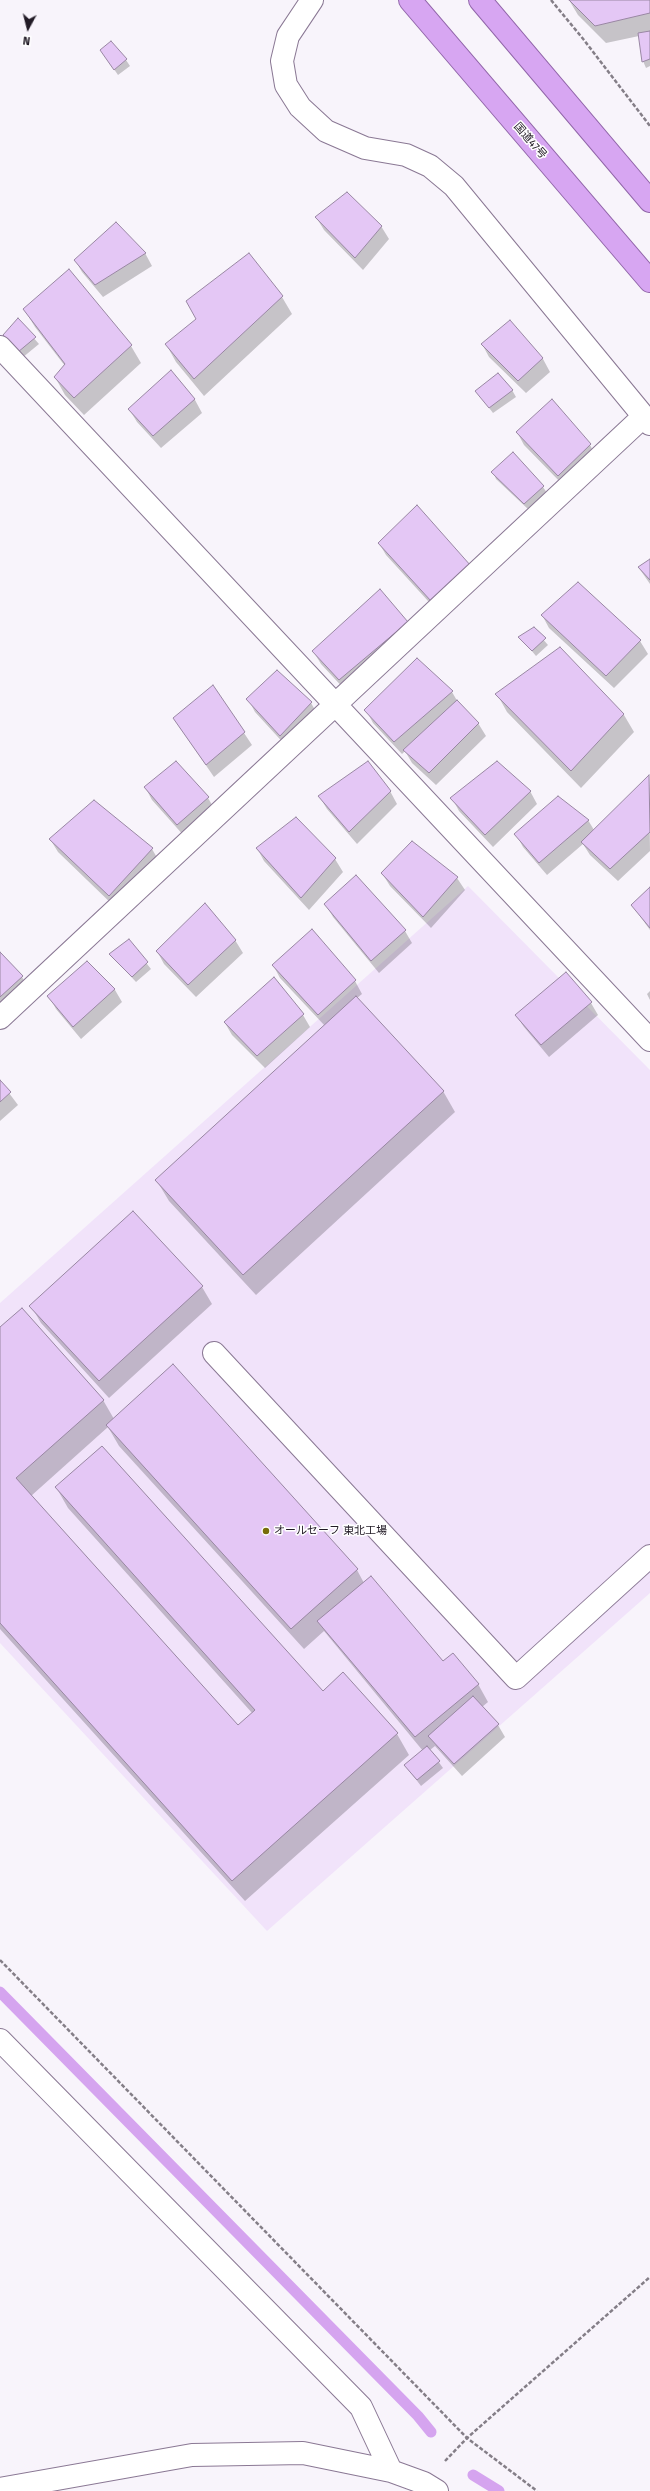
<!DOCTYPE html>
<html>
<head>
<meta charset="utf-8">
<style>
  body { margin:0 }
  #map { position:relative; width:650px; height:2491px; overflow:hidden; background:#f8f4fb; font-family:"Fira Sans",sans-serif }
  canvas { display:block }
  .north { position:absolute; left:8px; top:8px; width:40px; height:40px; -webkit-text-stroke:3px #fff; paint-order:stroke; rotate:187deg; font-size:11px; font-weight:700; line-height:16px; text-align:center; color:#221b26 }
  .north::after { content:''; display:block; margin:auto; width:14px; height:18px; background:#221b26; clip-path:polygon(50% 0,100% 100%,50% 72%,0 100%) }
</style>
</head>
<body>
<div id="map">
<canvas width="650" height="2491"></canvas>
<div class="north">N</div>
</div>
<script>
const ctx = document.querySelector('canvas').getContext('2d');
ctx.lineJoin = 'round';
function fill(path, color) { ctx.fillStyle = color; ctx.fill(path, 'evenodd'); }
const shape = rows => new Path2D(rows.map(r => 'M' + r).join(''));
function stroke(path, color, width, dash) { ctx.strokeStyle = color; ctx.lineWidth = width; ctx.lineCap = dash ? 'butt' : 'round'; ctx.setLineDash(dash || []); ctx.stroke(path); }
function drawText(font, color, halo, rows, align = 'center') {
  ctx.font = font + ' "Fira Sans","Noto Sans JP",sans-serif'; ctx.lineWidth = 3; ctx.setLineDash([]); ctx.textBaseline = 'middle'; ctx.strokeStyle = halo; ctx.fillStyle = color; for (const [text, x, y, turn = 0] of rows) {
    ctx.save(); ctx.translate(x, y); ctx.rotate((+turn || 0) * Math.PI / 180); ctx.textAlign = isNaN(turn) ? turn : align; if (halo) ctx.strokeText(text, 0, 0); ctx.fillText(text, 0, 0); ctx.restore();
  }
}
const built = shape([
  [468,886,650,1070,650,1593,267,1931,0,1643,0,1303]
]);
const shadow = shape([
  [569,0,650,0,650,66,646,68,643,61,639,36,606,43,578,15],
  [105,56,126,60,130,66,118,75],
  [316,217,381,226,389,239,363,270,324,230],
  [145,253,152,266,103,297,82,272,75,260],
  [282,297,292,314,204,396,176,362,166,344,197,320],
  [24,309,131,346,141,363,84,415,65,395,55,377,65,366,35,327],
  [18,320,39,344,22,358,8,342],
  [510,322,543,359,550,372,526,393,489,357,482,344],
  [171,372,195,400,202,413,161,448,137,422,129,409],
  [512,390,516,397,493,413,477,392],
  [552,400,590,445,597,458,566,488,524,445,517,432],
  [493,472,543,487,547,493,529,510,496,479],
  [379,543,478,579,439,613,386,555],
  [650,560,650,584,639,568],
  [578,584,640,641,648,654,614,688,549,628,542,615],
  [407,623,347,692,321,664,313,651],
  [534,629,548,645,536,656,520,637],
  [560,648,624,715,634,732,581,788,507,712,497,694],
  [417,660,452,692,459,704,478,723,486,736,436,785,412,763,405,751,402,754,373,723,366,710],
  [248,699,311,703,318,715,288,748,255,712],
  [174,719,244,733,252,745,214,777],
  [649,776,650,851,618,881,590,855,583,844,547,875,523,847,516,834,588,820,594,830],
  [145,787,208,798,215,810,185,837,152,800],
  [390,791,397,804,357,844,327,809,319,796],
  [530,791,537,804,493,847,459,811,452,798],
  [296,818,335,859,343,872,309,910,264,861,257,848],
  [50,839,152,849,159,861,116,908,58,852],
  [412,842,457,878,465,890,431,928,390,886,382,873],
  [356,876,405,931,412,943,379,973,333,917,326,905],
  [650,888,650,930,632,905],
  [235,940,243,953,196,997,164,964,157,951],
  [129,941,151,969,136,982,110,954],
  [0,954,22,977,29,989,0,1011],
  [87,963,115,990,122,1002,81,1039,56,1009,49,996],
  [273,965,355,981,362,994,357,998,443,1091,455,1112,256,1295,169,1201,157,1181,325,1026,280,978],
  [650,991,650,1000,647,994],
  [591,1003,598,1015,549,1057,524,1027,516,1015],
  [303,1015,310,1027,265,1068,232,1035,225,1023],
  [0,1081,18,1105,0,1121],
  [133,1212,202,1287,212,1304,109,1398,41,1323,31,1306],
  [0,1328,103,1400,114,1419,357,1570,364,1583,443,1662,478,1684,488,1702,482,1707,498,1725,505,1737,462,1776,435,1746,430,1750,443,1768,421,1786,405,1765,423,1751,324,1631,304,1649,119,1446,108,1427,31,1496,238,1726,253,1714,68,1508,56,1487,323,1692,397,1734,409,1755,245,1901,0,1629]
]);
const stream = shape([
  [0,1992,418,2416,431,2432],
  [473,2475,499,2491]
]);
const building = shape([
  [569,0,650,0,650,13,595,26,569,0],
  [650,31,650,59,642,62,638,33,650,31],
  [111,41,127,59,114,70,100,50,111,41],
  [347,192,382,226,355,258,315,217,347,192],
  [116,222,146,253,95,285,74,260,116,222],
  [249,253,283,296,194,379,165,344,196,319,186,301,249,253],
  [69,269,132,345,74,398,54,377,65,364,23,309,69,269],
  [18,318,36,337,18,352,3,335,18,318],
  [510,320,543,358,518,381,481,344,510,320],
  [171,370,195,399,153,436,128,409,171,370],
  [498,373,513,390,489,408,475,391,498,373],
  [552,399,591,444,558,476,516,432,552,399],
  [513,452,544,486,524,504,491,472,513,452],
  [417,505,471,566,431,601,378,543,417,505],
  [650,559,650,580,638,567,650,559],
  [578,582,641,640,606,676,541,615,578,582],
  [380,589,408,622,339,680,312,651,380,589],
  [534,627,546,638,532,651,518,637,534,627],
  [560,647,624,714,571,771,495,694,560,647],
  [417,658,453,691,394,742,364,710,417,658],
  [277,670,312,702,280,736,246,699,277,670],
  [213,685,245,732,206,765,173,718,213,685],
  [457,700,479,723,429,773,403,750,457,700],
  [176,761,209,797,177,825,144,787,176,761],
  [368,761,391,791,349,832,318,796,368,761],
  [497,761,531,791,485,835,450,798,497,761],
  [649,775,650,832,610,869,581,842,649,775],
  [558,796,589,820,539,863,514,834,558,796],
  [94,800,153,848,109,896,49,839,94,800],
  [296,817,336,858,301,898,256,848,296,817],
  [412,841,458,877,423,917,381,873,412,841],
  [356,875,406,930,371,961,324,904,356,875],
  [650,887,650,928,631,905,650,887],
  [205,903,236,940,188,985,156,951,205,903],
  [312,929,356,980,318,1015,272,965,312,929],
  [129,939,148,962,132,977,109,954,129,939],
  [0,952,23,976,0,997,0,952],
  [87,961,115,989,73,1027,47,996,87,961],
  [566,972,592,1002,541,1045,515,1015,566,972],
  [274,977,304,1014,257,1056,224,1022,274,977],
  [356,996,444,1091,243,1275,155,1180,356,996],
  [0,1080,11,1092,0,1102,0,1080],
  [133,1211,203,1286,99,1381,29,1306,133,1211],
  [22,1308,104,1400,16,1478,238,1725,255,1710,55,1487,102,1446,323,1691,343,1672,398,1733,232,1881,0,1623,0,1327,22,1308],
  [173,1364,358,1569,291,1629,106,1425,173,1364],
  [371,1576,443,1661,453,1653,479,1684,415,1737,317,1621,371,1576],
  [473,1696,499,1724,454,1764,428,1736,473,1696],
  [427,1746,440,1761,417,1780,404,1765,427,1746]
]);
const path = shape([
  [551,0,584,40,650,126],
  [0,1960,467,2438,537,2491],
  [445,2461,467,2438,650,2277]
]);
const service = shape([
  [214,1353,516,1678,650,1556]
]);
const minor = shape([
  [312,0,288,36,282,61,286,85,300,107,326,131,365,148,406,155,430,166,454,186,650,424],
  [0,347,650,1040],
  [0,1018,644,416],
  [0,2040,361,2407,391,2471],
  [0,2489,192,2455,303,2453,391,2471,424,2483,437,2491]
]);
const trunk = shape([
  [410,0,650,281],
  [480,0,650,201]
]);
const markers = [
  [266,1531,4,"#776d09"]
];
const streetNames = [
  ["国道47号",530,141,49]
];
const poiNames = [
  ["オールセーフ 東北工場",274,1531]
];
fill(built, '#f1e3fa');
fill(shadow, '#0003');
stroke(stream, '#d5a4ef', 11);
fill(building, '#e4c7f5');
stroke(building, '#9987a3', 1);
stroke(service, '#8a7894', 24);
stroke(minor, '#8a7894', 24);
stroke(trunk, '#9166a9', 24);
stroke(path, '#847e87', 2.5, [4, 2]);
stroke(service, '#fff', 22);
stroke(minor, '#fff', 22);
stroke(trunk, '#d7a6f2', 22);
for (const [x, y, r, color] of markers) { const dot = new Path2D(); dot.arc(x, y, r, 0, 2 * Math.PI); ctx.fillStyle = color; ctx.fill(dot); stroke(dot, '#fff', 1.5); }
drawText('11px', '#221b26', '#fff', streetNames);
drawText('11px', '#221b26', '#fff', poiNames, 'left');
</script>
</body>
</html>
